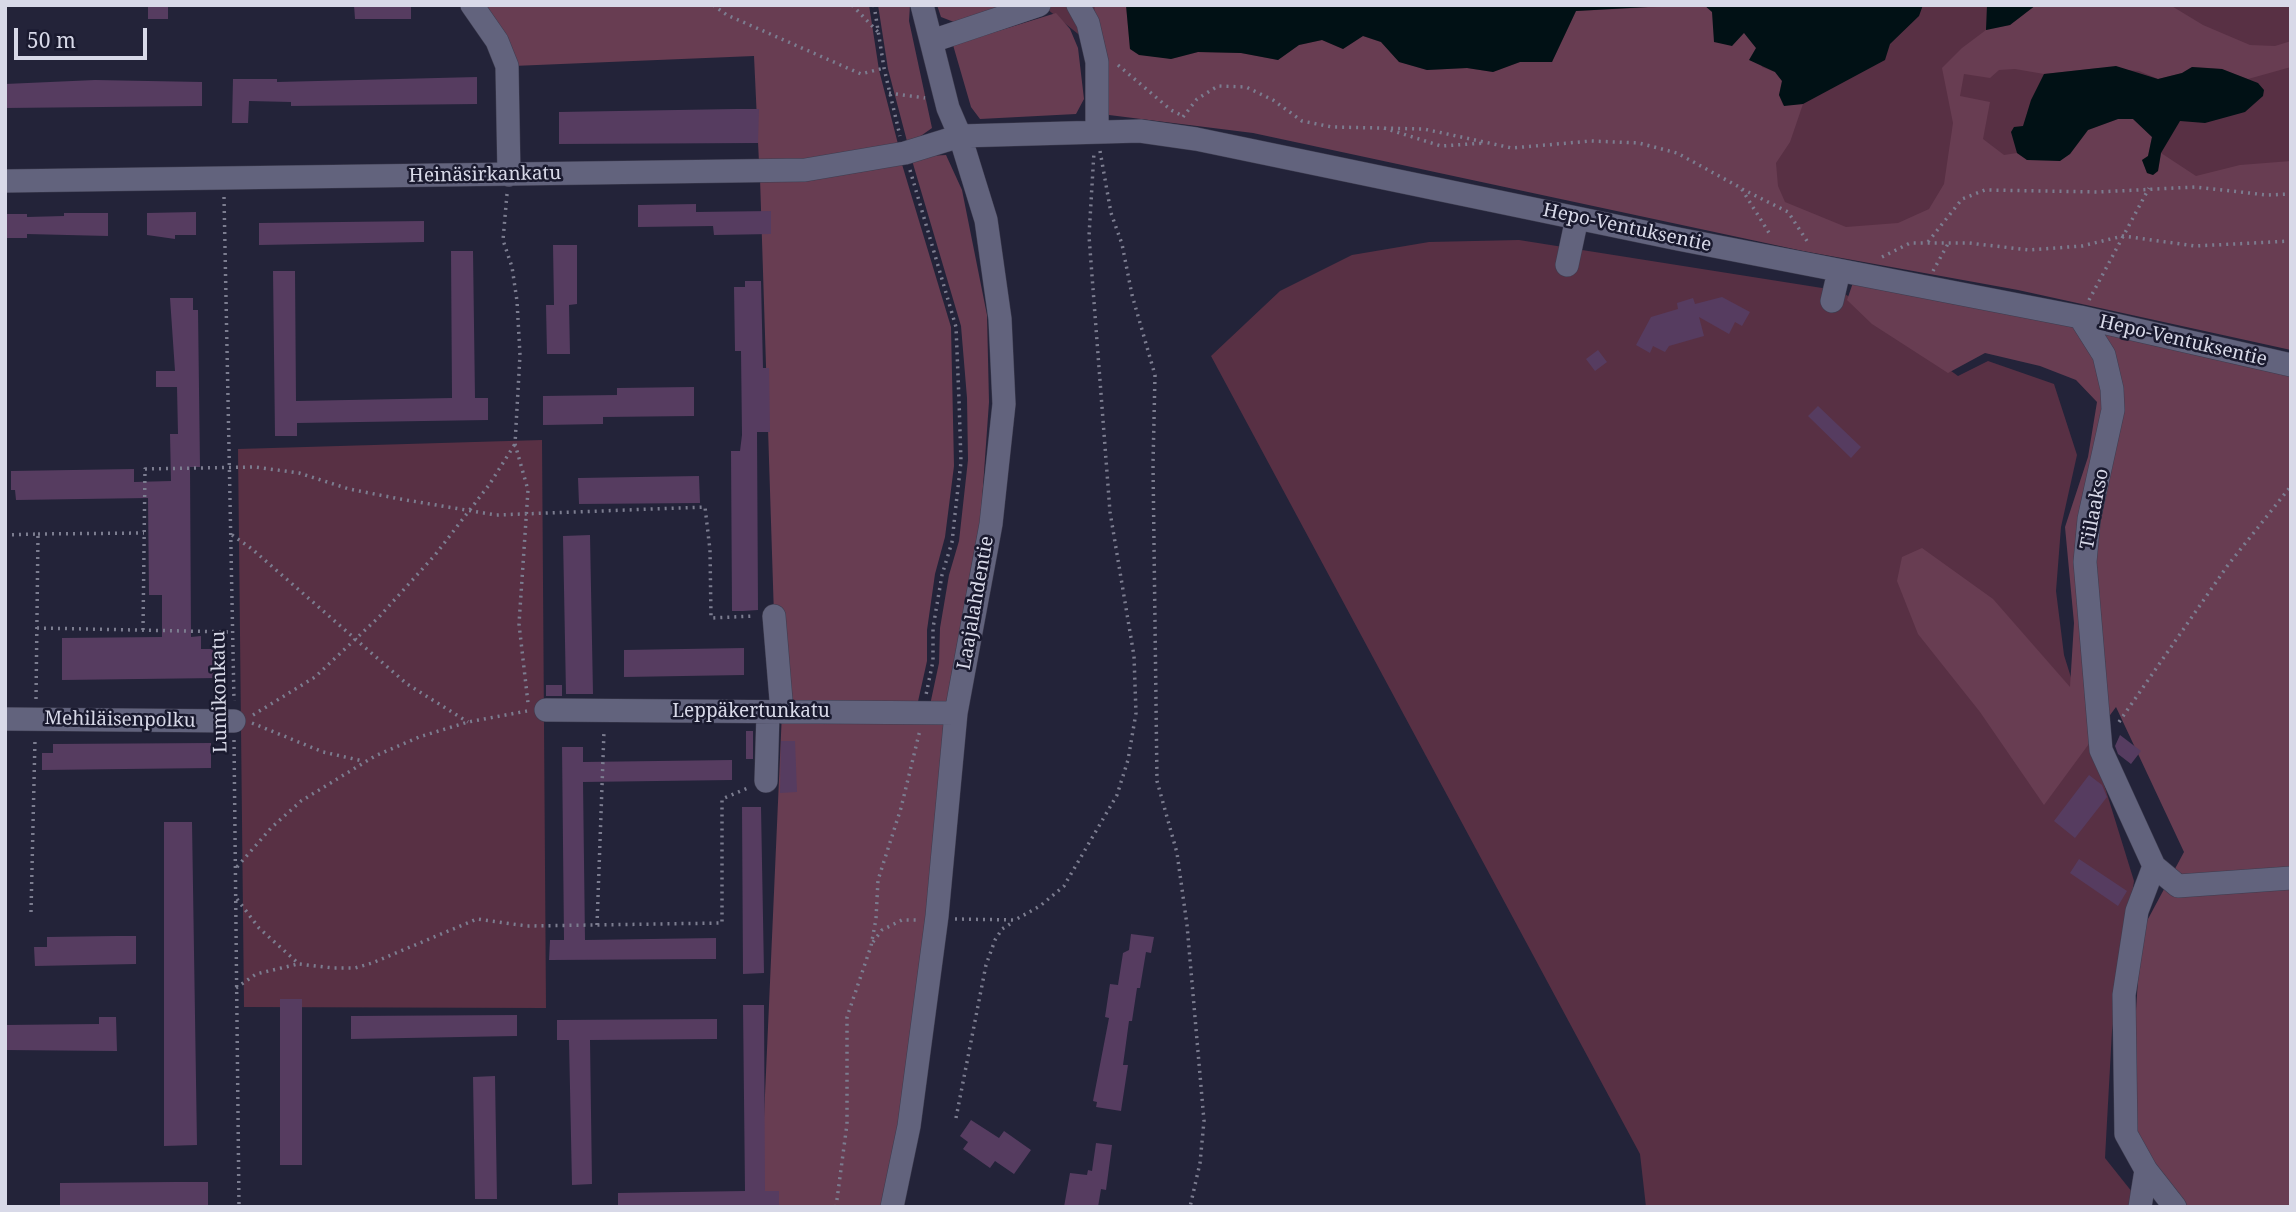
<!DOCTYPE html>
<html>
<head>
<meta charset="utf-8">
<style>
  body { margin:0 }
  #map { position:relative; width:2296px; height:1212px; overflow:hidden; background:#232339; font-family:"Noto Serif",serif }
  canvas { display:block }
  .frame { position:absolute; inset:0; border:7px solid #d8d9e8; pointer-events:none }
  .scale { position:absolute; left:14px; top:28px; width:133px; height:32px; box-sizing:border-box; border:4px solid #d8d9e8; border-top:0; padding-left:9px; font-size:21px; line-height:24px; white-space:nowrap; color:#d8d9e8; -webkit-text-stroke:5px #1a1a2f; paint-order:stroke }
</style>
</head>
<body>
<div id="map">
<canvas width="2296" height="1212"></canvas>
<div class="frame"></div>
<div class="scale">50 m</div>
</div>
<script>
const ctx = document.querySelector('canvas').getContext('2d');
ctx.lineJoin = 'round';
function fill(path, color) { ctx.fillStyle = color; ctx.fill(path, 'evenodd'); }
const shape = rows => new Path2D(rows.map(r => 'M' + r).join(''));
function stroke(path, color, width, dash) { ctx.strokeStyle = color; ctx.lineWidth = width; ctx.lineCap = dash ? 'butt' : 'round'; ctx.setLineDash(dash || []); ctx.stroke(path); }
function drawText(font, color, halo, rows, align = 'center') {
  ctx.font = font + ' "Noto Serif",serif'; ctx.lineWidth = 5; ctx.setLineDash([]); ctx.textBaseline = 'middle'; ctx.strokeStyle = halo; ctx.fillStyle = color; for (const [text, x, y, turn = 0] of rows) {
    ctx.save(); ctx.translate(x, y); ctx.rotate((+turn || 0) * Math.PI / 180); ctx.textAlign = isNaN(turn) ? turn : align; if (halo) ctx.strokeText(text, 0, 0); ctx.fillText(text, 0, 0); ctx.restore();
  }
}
const green = shape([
  [1042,5,2291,5,2291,175,1931,233,1845,240,1123,70],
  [1519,240,1841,291,1958,376,1988,361,2054,384,2077,455,2061,527,2056,591,2064,655,2134,881,2112,1031,2105,1158,2144,1207,1646,1207,1640,1154,1211,356,1280,291,1352,255,1429,242],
  [542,440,546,1008,244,1007,238,449]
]);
const forest = shape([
  [479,5,869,5,879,70,898,144,804,161,759,163,754,56,513,66],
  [878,5,910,5,909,21,932,128,908,145,888,69],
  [937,5,1001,5,959,24,941,17],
  [1095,5,1126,5,1130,49,1171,59,1198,52,1241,53,1278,60,1299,45,1322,40,1343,49,1363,36,1381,42,1400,62,1427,70,1467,68,1493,72,1520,62,1552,62,1576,11,1704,5,1744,32,1756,48,1762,67,1775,72,1782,81,1779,95,1783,105,1803,104,1790,142,1776,163,1778,186,1785,202,1846,227,1898,223,1929,209,1944,184,1953,123,1942,68,1962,48,1986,30,2010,25,2036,5,2170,5,2203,25,2250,45,2275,46,2291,41,2291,67,2248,79,2222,69,2209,68,2192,67,2182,73,2158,79,2139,71,2099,68,2044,74,2015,69,1999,70,1990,78,1964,74,1960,96,1990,102,1983,139,2004,155,2017,153,2027,160,2070,154,2088,130,2118,119,2133,119,2152,137,2148,156,2142,160,2147,173,2153,175,2158,171,2161,153,2196,176,2240,165,2291,161,2291,350,2018,290,1803,251,1253,133,1101,114,1092,32],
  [1056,13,1070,29,1078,48,1084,99,1076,114,980,119,971,107,953,45],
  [946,155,962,190,987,315,989,402,981,515,950,701,930,705,939,663,940,628,949,575,959,541,968,460,967,398,961,326,911,157],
  [901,161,951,327,954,466,945,537,935,574,927,630,927,661,917,706,782,704,774,616,760,178],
  [1856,274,2291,365,2291,1207,2186,1207,2133,1136,2130,1104,2141,932,2184,852,2116,707,2044,805,1980,712,1918,634,1897,581,1902,557,1922,548,1993,599,2070,687,2074,623,2065,527,2088,457,2097,402,2076,380,2040,366,1985,353,1948,373,1872,324,1847,300],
  [782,712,956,713,892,1207,760,1207]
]);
const water = shape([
  [1126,5,1684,5,1576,11,1552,62,1520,62,1493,72,1467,68,1427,70,1399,62,1381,42,1363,36,1343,49,1322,40,1299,45,1278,60,1241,53,1198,52,1171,59,1139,55,1130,49],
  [1704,5,1923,5,1919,16,1890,44,1885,60,1803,104,1784,106,1779,95,1782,81,1775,72,1749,60,1756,48,1744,33,1732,46,1714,42,1712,12],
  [1987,5,2036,5,2010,25,1986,30],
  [2116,66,2158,79,2182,73,2192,67,2222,69,2258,83,2264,90,2263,96,2245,112,2205,123,2180,121,2161,153,2158,171,2153,175,2147,173,2142,160,2148,156,2152,137,2133,119,2118,119,2088,130,2070,154,2060,161,2027,160,2017,153,2011,132,2014,127,2023,126,2031,100,2044,74]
]);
const building = shape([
  [148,5,168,5,168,19,148,19],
  [354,5,411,5,411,19,355,19],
  [477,77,477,104,291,106,291,102,249,101,248,123,232,123,233,79,277,79,277,82],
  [95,80,202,82,202,106,5,108,5,84],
  [736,109,759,109,758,143,559,144,559,112],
  [696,204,696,212,771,211,771,234,714,235,713,226,638,227,638,205],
  [196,212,196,235,175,235,175,239,147,235,147,213],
  [64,213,108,213,108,236,27,234,27,238,5,238,5,214,27,214,27,217,64,216],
  [424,221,424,242,259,245,259,223],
  [553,245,577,245,577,304,569,305,570,354,547,354,546,305,554,305],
  [451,251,473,251,475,398,488,398,488,420,297,423,297,436,275,436,273,271,295,271,296,401,452,398],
  [745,281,761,281,763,368,769,368,770,432,757,432,758,610,743,611,732,611,731,451,740,451,742,435,741,351,735,351,734,287,745,287],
  [1722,297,1750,312,1742,326,1735,322,1729,334,1699,317,1704,336,1669,346,1665,352,1653,346,1650,353,1636,345,1651,317,1678,309,1677,303,1693,298,1695,304],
  [170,298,193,298,193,310,198,310,200,467,190,467,191,637,201,636,201,649,218,649,218,678,62,680,62,638,162,637,162,595,149,595,148,498,16,500,15,490,11,490,11,471,134,469,134,482,171,481,170,434,178,434,177,387,156,387,156,371,175,371],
  [1598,350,1607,362,1595,371,1586,359],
  [694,387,694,416,603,417,603,424,543,425,543,396,617,395,617,388],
  [1818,406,1861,447,1851,458,1808,416],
  [699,476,700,503,579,504,578,478],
  [590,535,593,694,566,694,563,536],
  [744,648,744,675,624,677,624,650],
  [546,685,562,685,562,696,546,696],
  [746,731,753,731,753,759,746,759],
  [2120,735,2141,751,2131,764,2118,754,2115,746],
  [781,741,795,741,797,792,780,793],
  [211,743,211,768,42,770,42,753,53,753,53,744],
  [562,747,583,747,583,762,732,760,732,780,583,782,585,940,716,938,716,959,549,960,550,940,564,940],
  [2089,775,2102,785,2107,797,2075,838,2054,821],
  [742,807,761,807,764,973,743,974],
  [164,822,192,822,197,1145,164,1146],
  [2079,859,2127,891,2118,906,2070,873],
  [1131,934,1154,937,1151,953,1146,952,1140,988,1137,988,1132,1021,1129,1021,1123,1065,1128,1065,1121,1111,1096,1107,1097,1102,1093,1101,1109,1018,1105,1017,1110,984,1118,985,1123,953,1129,950],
  [116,936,136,936,136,964,35,966,34,947,47,947,47,937],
  [280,999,302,999,302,1165,280,1165],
  [743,1005,764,1005,765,1191,779,1191,779,1207,618,1207,618,1193,745,1191],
  [517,1015,517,1036,351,1039,351,1016],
  [99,1017,116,1017,117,1051,5,1050,5,1025,99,1024],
  [717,1019,717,1039,590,1040,592,1184,572,1185,569,1040,557,1040,557,1020],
  [495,1076,497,1199,475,1199,473,1077],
  [971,1120,999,1138,1004,1131,1031,1150,1014,1174,995,1161,990,1168,963,1149,968,1142,960,1136],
  [1096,1143,1112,1145,1106,1190,1101,1189,1098,1207,1064,1207,1070,1173,1087,1175,1088,1170,1092,1171],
  [174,1182,208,1182,208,1207,60,1207,60,1183]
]);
const path = shape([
  [713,5,727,15,861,74,884,68],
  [852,5,878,32],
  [874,5,884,68,900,136],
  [1118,65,1171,110,1183,116],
  [889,93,925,98],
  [1183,117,1197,99,1218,86,1246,87,1273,100,1302,121,1332,127,1424,129,1512,148,1591,141,1639,143,1677,153,1741,188,1771,236],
  [1384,128,1441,146,1485,143],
  [1100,151,1111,213,1122,244,1132,295,1155,375,1153,464,1157,781,1177,853,1187,925,1204,1121,1200,1163,1190,1207],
  [910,170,956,327,959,400,961,462,956,505,952,542,942,575,933,628,933,661,926,695],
  [1742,189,1788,212,1809,244],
  [507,194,503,240,512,267,517,301,520,355,515,444,528,490,519,624,528,703],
  [224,197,234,701],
  [1928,242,1962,199,1985,190,2098,192,2195,187,2267,195,2291,194],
  [1882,257,1910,243,1969,243,2029,250,2082,246,2123,236,2195,246,2291,241],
  [1933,271,1949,242],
  [2089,300,2149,188],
  [38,534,144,533],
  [5,535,38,534,36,700],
  [232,535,252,549,407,684,468,722],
  [37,628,233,632],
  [143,630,145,469,255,467,299,473,349,489,400,499,496,515,705,507,710,550,711,618,754,616],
  [253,715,315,677,379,617,435,555,489,485,515,444],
  [2119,722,2228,565,2291,486],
  [252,723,323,752,363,761],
  [234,740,239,1207],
  [237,867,271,828,301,801,375,756,419,737,468,722,527,711],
  [237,899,259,928,299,964,333,968,355,968,372,963,477,919,527,926,722,923,722,799,750,787],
  [31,912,35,739],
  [955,919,1015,920,1040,906,1064,886,1117,795,1128,760,1136,713,1134,656,1110,512,1089,236,1094,152],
  [597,925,604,731],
  [873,942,882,930,902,920,916,920],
  [236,988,256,974,298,964],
  [956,1118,986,965,995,940,1002,929,1013,922],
  [836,1207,847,1124,847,1017,871,946,876,919,878,880,901,808,920,730]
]);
const minor = shape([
  [472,5,497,41,507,66,509,175],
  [1078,5,1088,23,1097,62,1097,129],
  [932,41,1039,5],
  [5,181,805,170,905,153,960,136,1140,131,1196,139,1678,239,2080,317,2291,365],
  [1567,265,1577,218],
  [1832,301,1839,271],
  [2080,317,2104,355,2112,389,2113,410,2089,519,2085,562,2101,750,2154,866,2178,886,2291,878],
  [774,616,782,712],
  [546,710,956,713],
  [5,719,234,721],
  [766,781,768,713],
  [2154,866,2137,911,2124,995,2126,1134,2146,1170,2175,1207],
  [892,1207,909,1126,937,916,956,713,991,524,1004,404,1000,319,986,220,960,136,948,108,922,5],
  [2140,1207,2146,1170]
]);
const streetNames = [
  ["Heinäsirkankatu",485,175,-1],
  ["Hepo-Ventuksentie",1627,228,12],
  ["Hepo-Ventuksentie",2183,341,13],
  ["Tiilaakso",2095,509,-79],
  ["Laajalahdentie",976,603,-80],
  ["Lumikonkatu",220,692,-91],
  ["Leppäkertunkatu",751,712],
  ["Mehiläisenpolku",120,720,1]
];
fill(green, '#583044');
fill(forest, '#683d52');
fill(water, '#011115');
fill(building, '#563c60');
stroke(minor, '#3e3d50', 24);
stroke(path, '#7c7d90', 3.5, [2, 5]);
stroke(minor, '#62637d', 23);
drawText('19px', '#d8d9e8', '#1a1a2f', streetNames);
</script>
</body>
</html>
